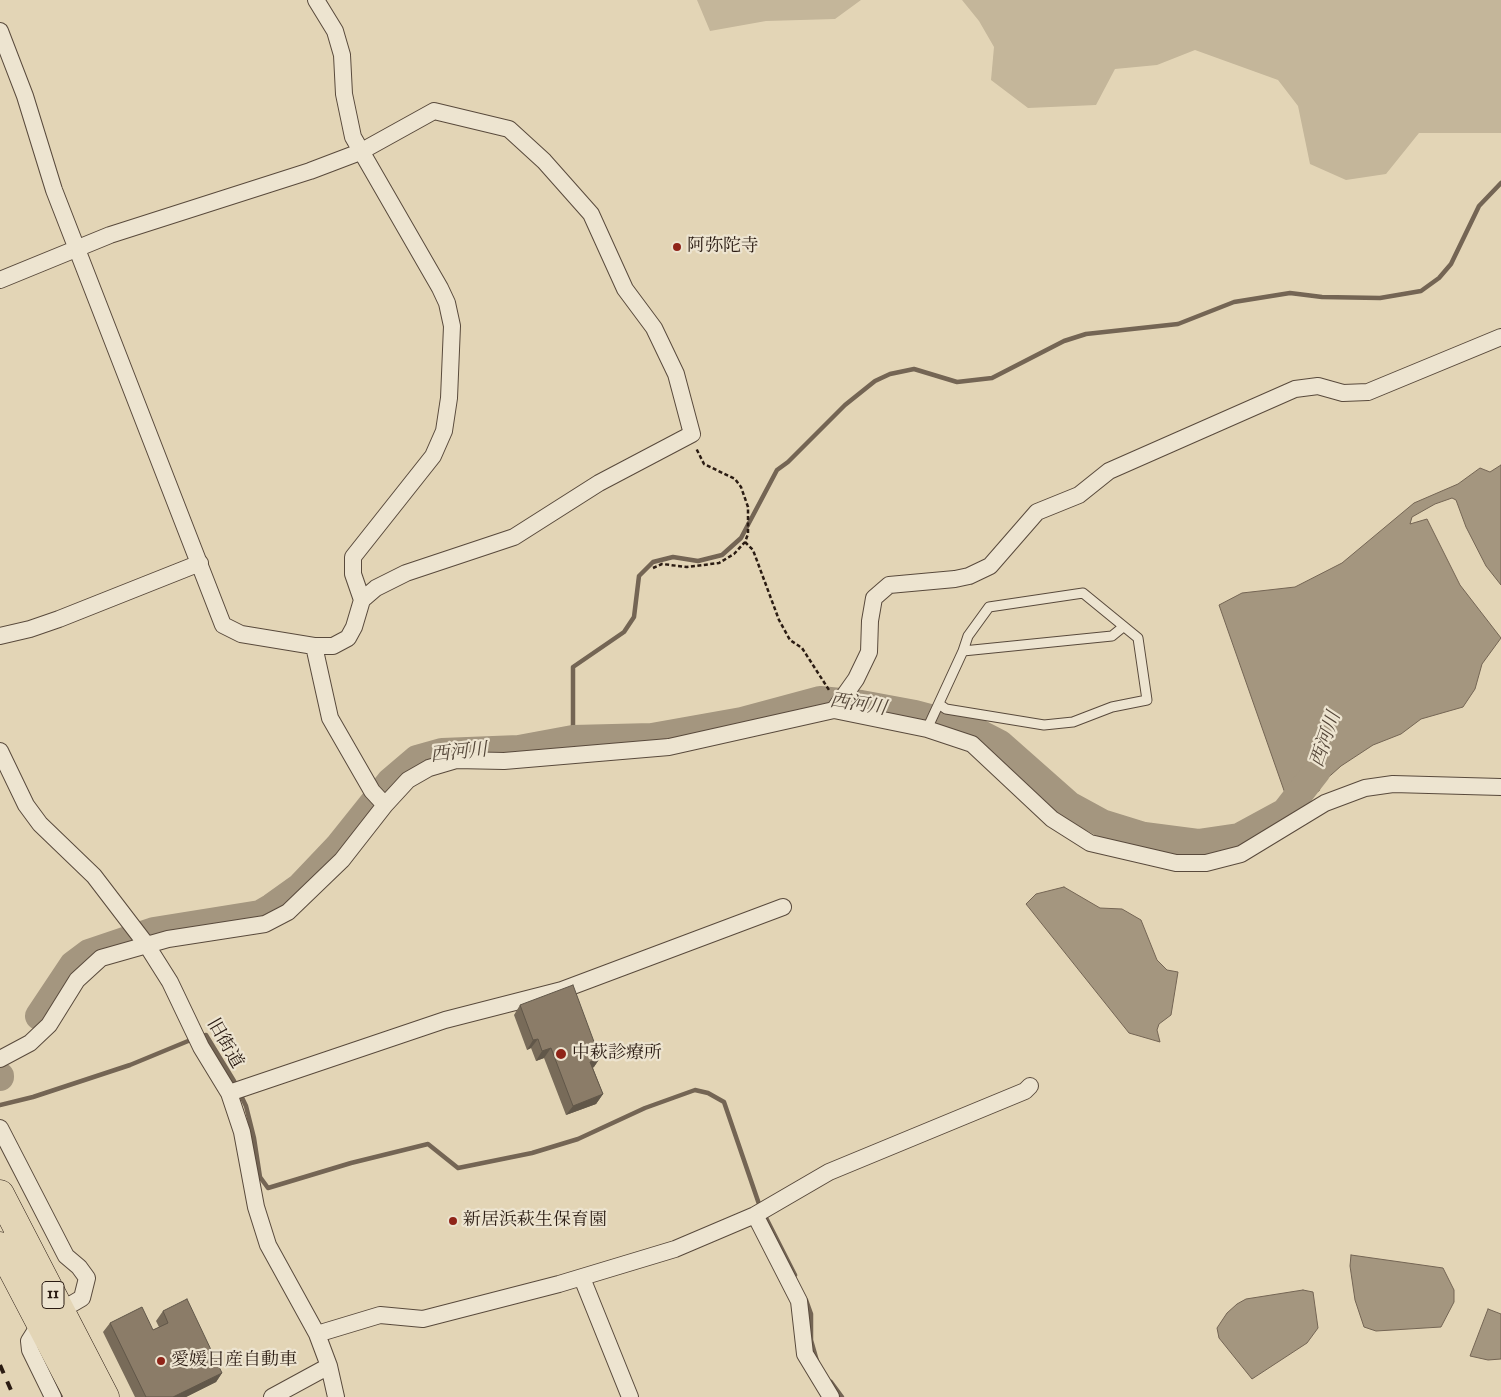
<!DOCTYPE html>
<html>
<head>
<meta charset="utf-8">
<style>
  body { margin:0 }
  canvas { display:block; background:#e3d5b6 }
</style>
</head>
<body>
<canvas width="1501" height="1397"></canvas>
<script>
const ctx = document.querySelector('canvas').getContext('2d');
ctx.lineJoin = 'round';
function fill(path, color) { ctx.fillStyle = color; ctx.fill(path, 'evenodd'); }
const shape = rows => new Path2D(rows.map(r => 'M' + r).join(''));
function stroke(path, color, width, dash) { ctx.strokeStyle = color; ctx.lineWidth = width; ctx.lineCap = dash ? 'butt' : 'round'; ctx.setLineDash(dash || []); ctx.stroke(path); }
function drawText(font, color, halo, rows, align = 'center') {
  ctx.font = font + ' "IM FELL English","Noto Serif JP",serif'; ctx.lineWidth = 4.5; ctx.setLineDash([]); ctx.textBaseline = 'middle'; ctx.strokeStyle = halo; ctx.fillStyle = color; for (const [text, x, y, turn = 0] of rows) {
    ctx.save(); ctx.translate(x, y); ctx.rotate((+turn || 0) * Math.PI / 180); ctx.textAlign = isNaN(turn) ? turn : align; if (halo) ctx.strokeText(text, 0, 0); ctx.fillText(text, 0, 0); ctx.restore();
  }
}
const green = shape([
  [697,0,861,0,835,19,766,21,710,31],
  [962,0,1501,0,1501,133,1419,133,1386,174,1346,180,1310,164,1298,106,1278,80,1195,50,1157,65,1115,69,1096,105,1028,108,991,80,994,47,979,21]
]);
const water = shape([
  [1501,465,1501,585,1486,566,1466,527,1456,500,1452,498,1435,504,1412,517,1410,524,1427,519,1460,585,1501,638,1482,664,1475,689,1463,707,1421,719,1401,734,1373,745,1341,766,1322,783,1319,791,1294,801,1287,799,1219,605,1242,593,1295,587,1342,563,1414,503,1458,484,1480,468,1490,472,1501,465],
  [1064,887,1100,908,1122,909,1141,920,1157,960,1167,970,1178,972,1171,1015,1159,1024,1157,1030,1160,1042,1129,1033,1026,904,1036,894,1064,887],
  [1351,1255,1443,1268,1454,1290,1454,1302,1441,1327,1376,1331,1364,1327,1355,1300,1350,1266,1351,1255],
  [1303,1290,1313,1292,1318,1328,1307,1343,1252,1379,1219,1338,1217,1328,1227,1313,1237,1304,1246,1299,1303,1290],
  [1488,1309,1501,1314,1501,1359,1488,1360,1470,1356,1488,1309]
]);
const stream = shape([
  [573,739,573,667,624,632,634,617,639,576,653,562,673,557,698,561,722,555,741,538,777,470,788,462,845,405,875,381,890,374,914,369,957,382,992,378,1064,341,1086,334,1178,324,1234,302,1290,293,1322,297,1380,298,1421,291,1439,278,1451,264,1479,206,1501,183],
  [200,1037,206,1035,234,1081,246,1106,254,1138,260,1177,268,1188,351,1163,428,1144,458,1168,532,1153,578,1139,645,1108,695,1090,708,1093,724,1102,759,1204,795,1275],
  [0,1105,33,1097,130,1065,193,1039],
  [806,1300,811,1314,811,1340,817,1361],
  [831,1382,842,1397]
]);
const river = shape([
  [39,1016,73,965,89,953,154,931,260,914,272,907,300,887,338,847,390,782,417,759,442,752,519,749,573,739,652,737,742,721,820,700,861,704,915,714,971,729,1000,744,1069,805,1102,823,1144,836,1198,843,1239,837,1285,812,1317,771],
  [0,1077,0,1076]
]);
const path = shape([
  [745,542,753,550,779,620,790,640,802,648,829,690],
  [653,568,662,564,687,567,719,563,734,554,745,542,748,534,748,507,741,487,735,479,704,464,696,448]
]);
const service = shape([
  [939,704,946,709,1044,725,1073,722,1112,707,1147,700,1138,638,1083,593,989,607,968,636,963,651],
  [927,729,963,651,1112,636,1123,627]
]);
const minor = shape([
  [316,0,335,31,342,55,344,94,353,137,440,288,447,303,452,326,449,398,444,431,433,456,353,557,353,574,362,600],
  [0,31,25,96,54,190,223,625,241,634,314,646,330,718,372,791,385,805],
  [0,280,110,235,310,171,360,152,434,111,509,129,544,161,591,214,625,289,654,328,676,374,692,434,599,483,514,537,406,573,376,588,362,600,354,627,348,638,333,646,314,646],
  [0,636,30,629,59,619,200,563],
  [834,710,927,729,972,744,1052,819,1090,843,1176,863,1206,863,1241,854,1325,803,1365,788,1393,784,1501,787],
  [0,751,26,805,40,824,94,876,146,944,170,982,201,1047,229,1093,242,1132,256,1207,268,1245,317,1334,329,1366,336,1397],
  [0,1059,30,1043,49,1025,77,980,101,958,168,939,265,924,288,912,342,860,385,805,408,780,429,768,456,760,504,761,669,747,834,710,856,679,869,652,870,621,874,598,889,585,955,579,969,576,990,566,1037,512,1079,495,1109,471,1295,389,1318,386,1343,393,1368,392,1501,337],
  [229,1093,445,1020,562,990,783,907],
  [0,1128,66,1256,79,1267,87,1278,82,1298,41,1322,29,1341,30,1350,53,1397],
  [755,1215,799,1301,805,1354,831,1397],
  [582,1278,630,1397],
  [317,1334,380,1315,423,1319,559,1284,675,1249,755,1215,829,1172,1025,1091,1030,1086],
  [272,1397,329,1366]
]);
const trunk = shape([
  [0,1194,105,1397],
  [0,1246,79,1397]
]);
const rail = shape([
  [0,1365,14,1397]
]);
const wall = shape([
  [520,1005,600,1058,593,1068,603,1094,596,1104,566,1115,544,1058,536,1061,531,1048,527,1050,514,1015],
  [163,1311,222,1373,216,1382,186,1397,135,1397,103,1332,110,1323,153,1330,159,1327,156,1321]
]);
const shadedWall = shape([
  [538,1039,531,1048,527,1050,533,1040],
  [551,1048,544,1058,536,1061,542,1051],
  [600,1058,594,1067,584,1071,590,1062],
  [603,1094,596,1104,566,1115,573,1106],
  [222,1373,216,1382,186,1397,173,1397]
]);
const building = shape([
  [573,985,600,1058,590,1062,603,1094,573,1106,551,1048,542,1051,538,1039,533,1040,520,1005,573,985],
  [187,1299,222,1373,173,1397,146,1397,110,1323,142,1307,153,1330,168,1323,163,1311,187,1299]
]);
const markers = [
  [677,247,5,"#8f2418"],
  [561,1054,6,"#8f2418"],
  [453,1221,5,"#8f2418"],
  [161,1361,5,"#8f2418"]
];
const shields = [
  [53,1295,22]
];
const shieldNames = [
  ["11",53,1295]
];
const poiNames = [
  ["阿弥陀寺",687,247],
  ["中萩診療所",572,1054],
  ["新居浜萩生保育園",463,1221],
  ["愛媛日産自動車",171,1361]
];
const streetNames = [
  ["旧街道",224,1044,60]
];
const waterNames = [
  ["西河川",858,706,9],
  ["西河川",1327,740,-71],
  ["西河川",459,754,-6]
];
fill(green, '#c4b69a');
fill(water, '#a4967f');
stroke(water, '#746554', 1);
stroke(stream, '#746554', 4.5);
stroke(river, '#a4967f', 28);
stroke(service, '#594a3c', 11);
stroke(minor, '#594a3c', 18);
stroke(trunk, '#2b1c13', 29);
stroke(path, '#2b1c13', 2.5, [4, 2.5]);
stroke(service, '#ede4d0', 9);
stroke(minor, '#ede4d0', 16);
stroke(trunk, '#e3d5b6', 28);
stroke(rail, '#2b1c13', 4, [9, 9]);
fill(wall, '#786b59');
fill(shadedWall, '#615749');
fill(building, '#8b7c68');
stroke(building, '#615749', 1);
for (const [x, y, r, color] of markers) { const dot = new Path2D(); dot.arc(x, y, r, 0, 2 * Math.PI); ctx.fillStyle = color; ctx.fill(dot); stroke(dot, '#ede4d0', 2); }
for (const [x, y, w] of shields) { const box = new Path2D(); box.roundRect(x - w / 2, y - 13.5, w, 27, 4); ctx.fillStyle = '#ede4d0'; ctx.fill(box); stroke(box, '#2b1c13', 1); }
drawText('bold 16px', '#2b1c13', null, shieldNames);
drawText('18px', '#2b1c13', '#ede4d0', poiNames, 'left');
drawText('18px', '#2b1c13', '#ede4d0', streetNames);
drawText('italic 19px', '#554739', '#ede4d0', waterNames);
</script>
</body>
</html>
